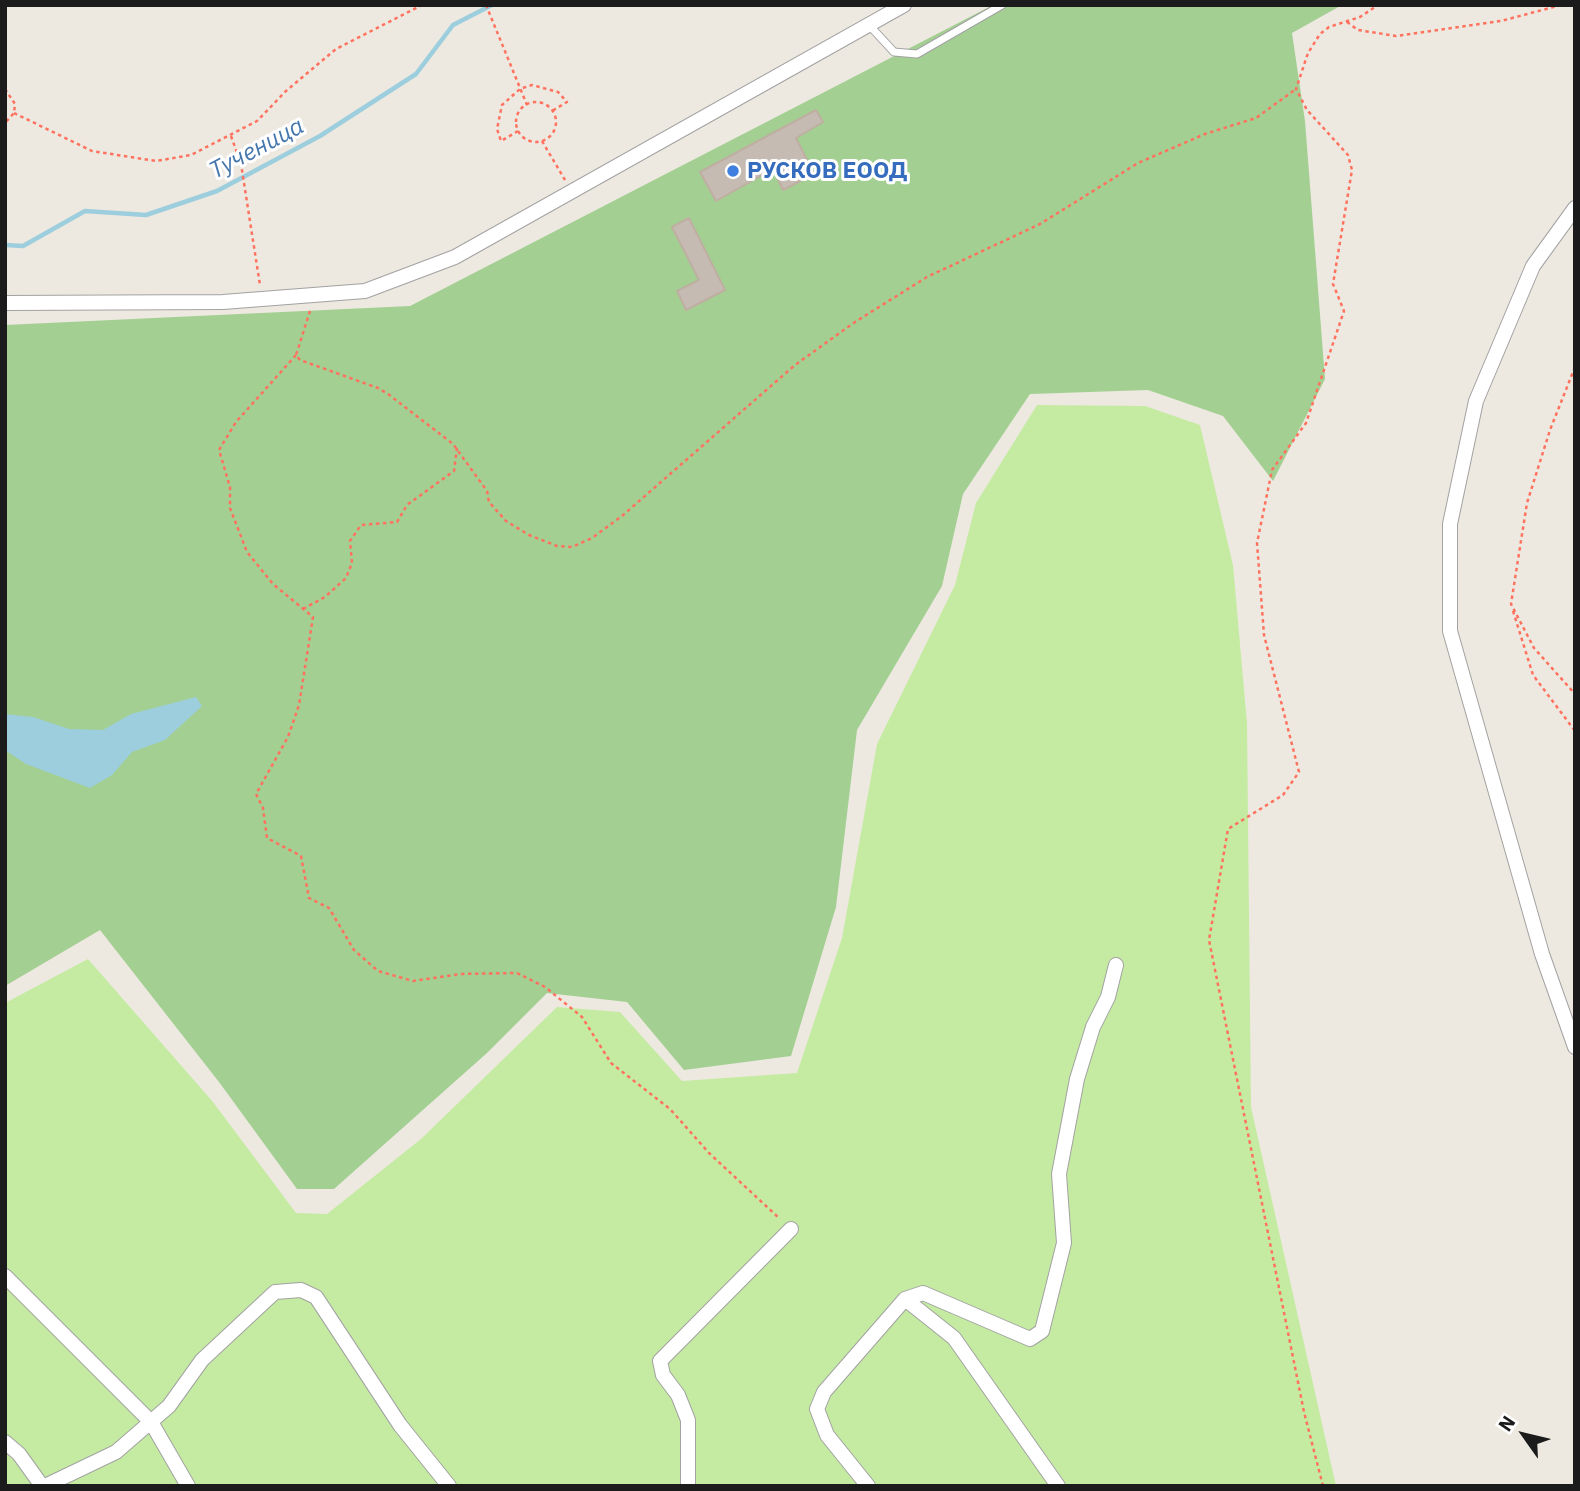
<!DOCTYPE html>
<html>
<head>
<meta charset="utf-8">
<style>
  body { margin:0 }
  #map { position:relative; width:1580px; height:1491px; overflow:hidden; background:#ede9e0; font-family:"IBM Plex Sans",sans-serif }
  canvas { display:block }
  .frame { position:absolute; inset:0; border:7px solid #1b1b1b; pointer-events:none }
  .north { position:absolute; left:1489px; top:1400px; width:70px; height:70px; -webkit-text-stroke:5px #fff; paint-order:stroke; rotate:304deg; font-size:19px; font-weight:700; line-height:28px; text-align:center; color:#1b1b1b }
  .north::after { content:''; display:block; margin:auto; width:24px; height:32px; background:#1b1b1b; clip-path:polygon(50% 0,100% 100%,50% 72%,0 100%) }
</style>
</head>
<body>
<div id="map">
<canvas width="1580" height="1491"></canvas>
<div class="frame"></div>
<div class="north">N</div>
</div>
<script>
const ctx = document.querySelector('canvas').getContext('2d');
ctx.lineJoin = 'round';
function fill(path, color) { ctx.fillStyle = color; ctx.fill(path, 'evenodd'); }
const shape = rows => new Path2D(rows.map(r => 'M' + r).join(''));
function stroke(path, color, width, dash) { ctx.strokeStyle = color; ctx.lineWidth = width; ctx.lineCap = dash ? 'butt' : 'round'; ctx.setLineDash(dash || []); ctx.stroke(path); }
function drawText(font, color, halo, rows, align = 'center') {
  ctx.font = font + ' "IBM Plex Sans",sans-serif'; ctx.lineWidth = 6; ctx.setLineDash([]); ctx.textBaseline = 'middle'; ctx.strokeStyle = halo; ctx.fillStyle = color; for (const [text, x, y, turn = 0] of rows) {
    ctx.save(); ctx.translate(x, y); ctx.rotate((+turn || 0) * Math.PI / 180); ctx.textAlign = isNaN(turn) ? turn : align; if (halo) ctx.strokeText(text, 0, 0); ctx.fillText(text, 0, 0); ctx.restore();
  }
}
const grass = shape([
  [1037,405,1145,406,1200,425,1233,565,1247,723,1251,1107,1336,1486,5,1486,5,1003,88,959,213,1102,296,1213,327,1214,421,1139,557,1007,620,1012,682,1081,797,1073,842,938,877,744,955,585,976,503]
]);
const forest = shape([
  [993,5,1342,5,1292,33,1305,121,1325,379,1273,481,1223,416,1148,390,1030,394,963,494,942,586,857,730,836,907,791,1056,684,1070,627,1002,547,993,487,1053,334,1189,297,1189,219,1082,100,930,5,986,5,325,410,306]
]);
const water = shape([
  [196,697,202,706,165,740,132,752,112,775,90,788,26,764,5,750,5,714,33,717,69,729,103,730,131,714]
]);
const stream = shape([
  [5,245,23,246,85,211,146,215,217,191,320,136,416,74,453,25,492,5]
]);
const building = shape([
  [816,110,823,122,796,138,814,174,783,190,773,169,716,201,700,172,816,110],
  [689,218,725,290,686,310,677,291,699,280,672,227,689,218]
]);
const path = shape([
  [486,5,527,105],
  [1347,22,1358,30,1396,36,1501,21,1561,5],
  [5,89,15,104,14,113,5,123],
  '516 122a20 20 0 1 1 40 0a20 20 0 1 1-40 0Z',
  [14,113,92,151,156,161,191,155,257,121,286,91,336,49,422,5],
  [518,131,501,141,497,129,502,105,520,89,532,85,558,92,567,102,552,111],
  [231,136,241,164,260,285],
  [542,141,565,180],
  [310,311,296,355,300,360,378,388,388,394,453,444,487,491,489,502,506,521,529,535,557,546,572,547,592,538,622,516,795,365,855,322,927,277,1040,224,1138,163,1205,134,1256,118,1296,89],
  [296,355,236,422,219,450,230,487,230,508,247,552,273,584,313,617,299,705,288,737,256,794,263,808,267,838,301,856,309,898,329,908,354,950,378,971,413,981,460,974,517,973,545,987,582,1017,611,1063,670,1109,709,1153,780,1219],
  [1575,367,1550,430,1527,503,1511,604,1534,648,1575,694],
  [303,609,325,597,346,578,352,563,350,541,361,525,397,522,407,505,454,471,457,448],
  [1513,611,1533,675,1575,731],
  [1323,1486,1304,1412,1209,940,1228,829,1283,795,1299,772,1264,635,1257,543,1272,470,1306,423,1344,311,1333,284,1352,170,1348,155,1307,110,1296,89,1308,53,1320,34,1329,27,1360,17,1378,5]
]);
const service = shape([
  [869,25,894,52,917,54,1002,5]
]);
const minor = shape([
  [1575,208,1533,266,1476,401,1450,524,1450,631,1542,954,1575,1047],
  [5,303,223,302,365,291,455,257,904,5],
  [5,1276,151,1422,188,1486],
  [905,1299,954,1338,1058,1486],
  [5,1442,19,1454,42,1486],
  [45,1486,116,1452,169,1406,202,1360,275,1292,301,1290,316,1297,400,1425,449,1486],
  [688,1486,688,1420,678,1395,663,1375,660,1361,791,1229],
  [868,1486,827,1435,817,1409,824,1392,905,1299,923,1293,1030,1339,1042,1331,1064,1243,1059,1174,1077,1079,1093,1027,1108,997,1116,965]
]);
const markers = [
  [733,171,7,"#3f7fe0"]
];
const shopNames = [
  ["РУСКОВ ЕООД",747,171]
];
const waterNames = [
  ["Тученица",257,149,-28]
];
fill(grass, '#c5eba2');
fill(forest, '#a3cf92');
fill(water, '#9dcedd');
stroke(stream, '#9dcedd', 4.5);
fill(building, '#c5bbb3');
stroke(building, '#bfafa2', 2);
stroke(service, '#a2a2a2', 9);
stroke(minor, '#a2a2a2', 16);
stroke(path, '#ff725f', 2.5, [3.5, 3.5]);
stroke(service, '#fff', 7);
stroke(minor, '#fff', 14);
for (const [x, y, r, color] of markers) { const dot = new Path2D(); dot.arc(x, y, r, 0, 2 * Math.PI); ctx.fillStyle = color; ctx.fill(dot); stroke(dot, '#fff', 2.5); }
drawText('bold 23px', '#366cbe', '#fff', shopNames, 'left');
drawText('italic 24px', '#4577ad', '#fff', waterNames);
</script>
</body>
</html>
